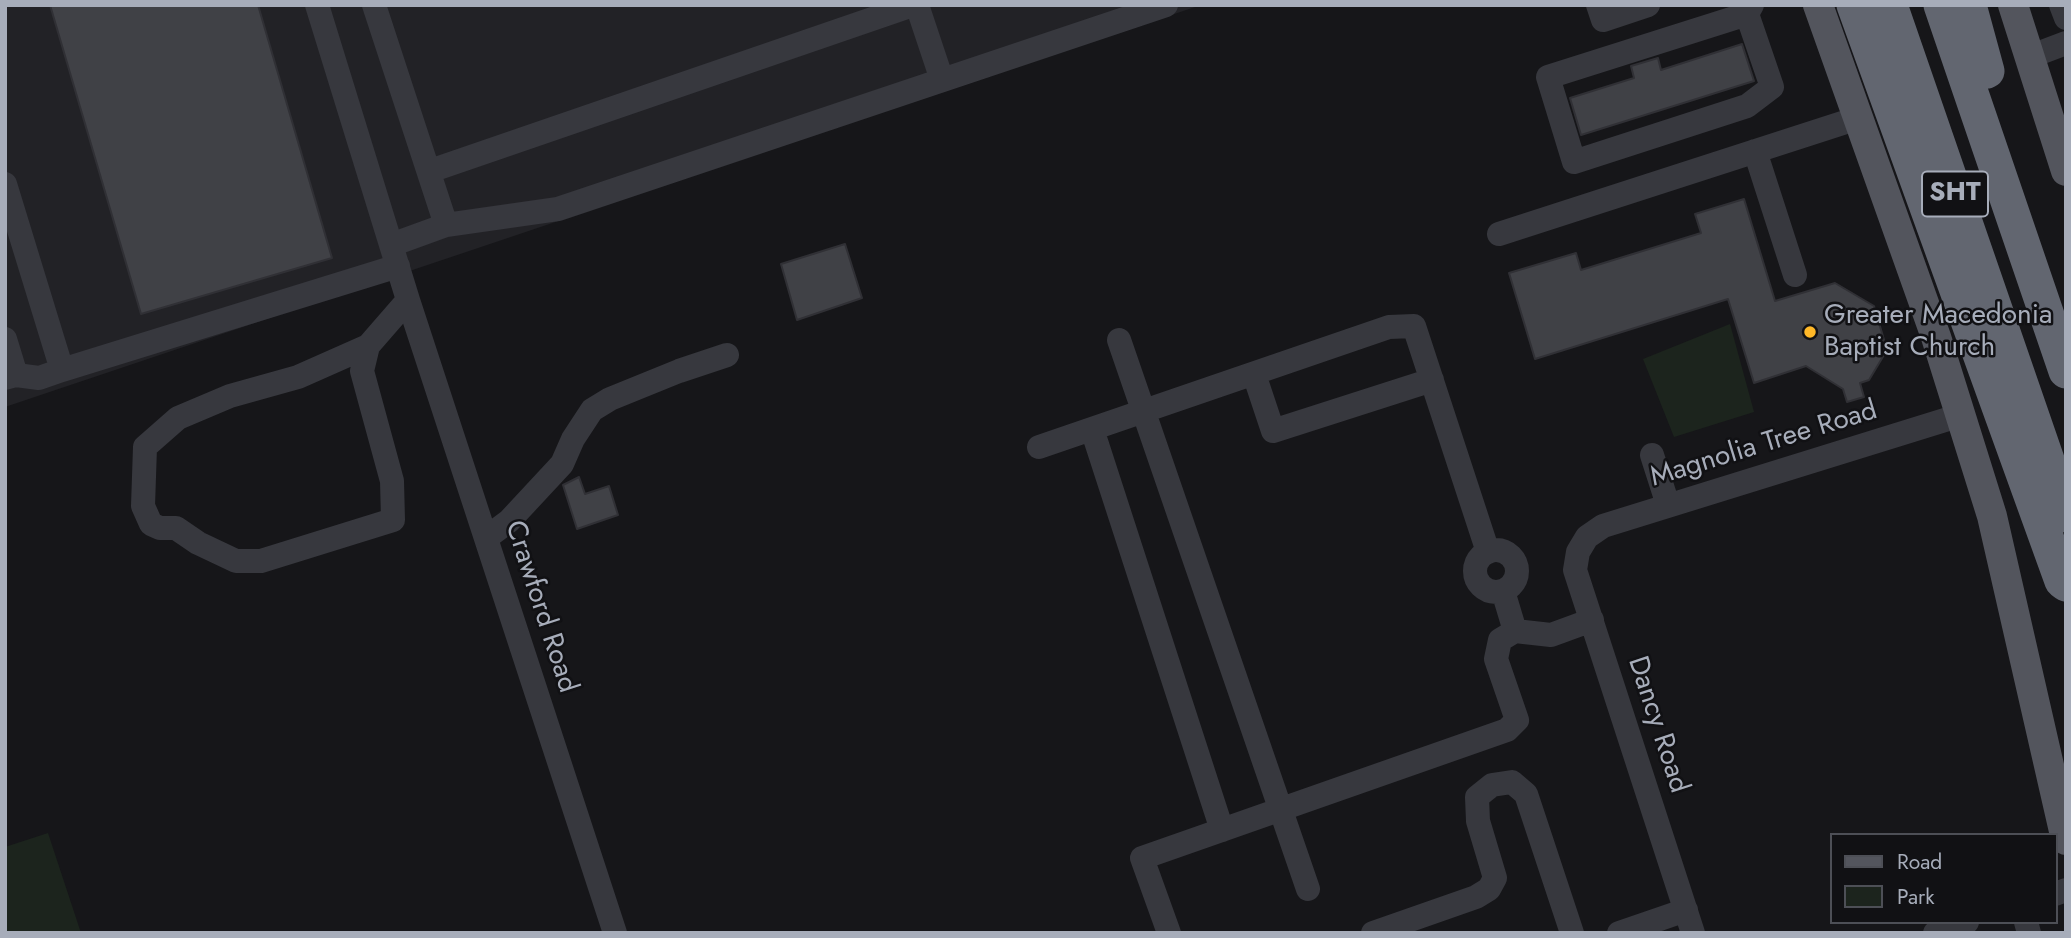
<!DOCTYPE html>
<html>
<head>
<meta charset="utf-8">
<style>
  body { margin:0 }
  #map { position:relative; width:2071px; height:938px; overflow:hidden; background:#161619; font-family:Jost,sans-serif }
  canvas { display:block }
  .frame { position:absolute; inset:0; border:7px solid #a7adba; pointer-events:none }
  .legend { position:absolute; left:1830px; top:833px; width:228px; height:91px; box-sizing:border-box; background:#111114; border:2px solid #4d4f56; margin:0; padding:9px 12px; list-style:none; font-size:21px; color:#a7adba }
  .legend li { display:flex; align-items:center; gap:14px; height:35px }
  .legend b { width:35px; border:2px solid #4d4f56 }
</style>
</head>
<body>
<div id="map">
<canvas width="2071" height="938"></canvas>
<div class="frame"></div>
<ul class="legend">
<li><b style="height:9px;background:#53555d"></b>Road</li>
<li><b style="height:19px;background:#1c241d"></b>Park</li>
</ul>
</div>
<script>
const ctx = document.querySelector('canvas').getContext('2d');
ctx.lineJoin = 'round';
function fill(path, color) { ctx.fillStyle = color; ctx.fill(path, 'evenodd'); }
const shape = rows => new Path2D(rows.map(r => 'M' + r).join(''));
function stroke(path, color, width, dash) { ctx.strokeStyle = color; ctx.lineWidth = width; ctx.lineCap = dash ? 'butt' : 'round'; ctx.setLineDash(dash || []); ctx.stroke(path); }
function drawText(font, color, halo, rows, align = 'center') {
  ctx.font = font + ' Jost,sans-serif'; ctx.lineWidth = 5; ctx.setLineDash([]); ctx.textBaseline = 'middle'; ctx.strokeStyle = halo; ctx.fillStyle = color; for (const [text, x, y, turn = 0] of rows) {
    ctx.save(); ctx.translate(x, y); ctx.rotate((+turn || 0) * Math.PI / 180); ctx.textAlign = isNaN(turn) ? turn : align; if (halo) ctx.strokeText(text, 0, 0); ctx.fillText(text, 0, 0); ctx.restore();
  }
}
const built = shape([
  [5,5,1201,5,5,407]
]);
const green = shape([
  [1730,324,1754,412,1674,437,1643,359],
  [48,833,81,933,5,933,5,847]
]);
const building = shape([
  [50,5,258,5,332,258,141,314,50,5],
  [1742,44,1754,81,1581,135,1570,98,1634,78,1631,66,1658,58,1661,70,1742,44],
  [1744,199,1775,301,1835,283,1874,306,1887,350,1869,380,1860,383,1864,397,1847,402,1843,389,1806,366,1754,383,1728,299,1535,359,1509,273,1576,253,1581,270,1701,233,1695,214,1744,199],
  [845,244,862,298,797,320,781,264,845,244],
  [579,477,585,494,609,486,618,515,577,529,563,485,579,477]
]);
const minor = shape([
  [317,5,408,300,615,933],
  [374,5,446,225],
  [917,5,942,80],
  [1598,5,1603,20,1648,5],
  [2061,5,2066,18],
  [1747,14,1772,87,1747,106,1574,162,1548,77,1747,14,1752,5],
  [2029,57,2066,43],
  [1755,151,1795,275],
  [430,171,913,5],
  [5,184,62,370,398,266],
  [1499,234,1858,118],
  [391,245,446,225,558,209,1166,5],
  [5,339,16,375,5,378],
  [1119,340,1308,889],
  [368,346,298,377,230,396,178,418,145,447,143,506,151,524,160,528,176,528,198,543,236,561,261,561,393,520,392,481,362,371,368,346,408,300],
  [1254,374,1273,431,1432,380],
  [16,375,39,378,62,370],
  [1092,429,1222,830],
  [1039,447,1389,327,1414,326,1488,552],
  [1652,455,1668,505],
  [486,538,509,521,562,464,573,439,592,410,610,399,679,371,727,355],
  '1475 571a21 21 0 1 1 42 0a21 21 0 1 1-42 0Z',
  [1503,591,1515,631,1551,635,1592,620],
  [2055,894,2066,890],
  [2026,922,2029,933],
  [1169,933,1142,858,1507,730,1517,720,1496,659,1500,640,1515,631],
  [1373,933,1476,897,1489,889,1495,878,1478,821,1477,797,1492,785,1512,782,1526,794,1572,933],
  [1619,933,1686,910],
  [1693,933,1575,570,1578,552,1587,537,1603,526,1961,415],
  [1935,933,1967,922]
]);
const major = shape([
  [1818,5,1936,337,1992,516,2066,840],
  [2013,5,2066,171]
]);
const highway = shape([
  [1854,5,2062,581,2066,584],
  [1890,5,2066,515],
  [1941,5,2066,371],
  [1969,5,1987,71]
]);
const markers = [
  [1810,332,7,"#ffb828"]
];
const shields = [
  [1955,194,66]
];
const shieldNames = [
  ["SHT",1955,194]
];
const poiNames = [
  ["Greater Macedonia",1824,316],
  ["Baptist Church",1824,348]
];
const streetNames = [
  ["Magnolia Tree Road",1764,445,-17],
  ["Crawford Road",540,607,72],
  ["Dancy Road",1657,725,72]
];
fill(built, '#222226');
fill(green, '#1c241d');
fill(building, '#404146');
stroke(building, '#303035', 2);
stroke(minor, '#37383e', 24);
stroke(major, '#53555d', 30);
stroke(highway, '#626670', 35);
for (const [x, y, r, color] of markers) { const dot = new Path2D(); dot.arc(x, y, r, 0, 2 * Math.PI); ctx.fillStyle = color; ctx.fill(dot); stroke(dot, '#111114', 2.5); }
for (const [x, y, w] of shields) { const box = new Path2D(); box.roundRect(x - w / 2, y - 22.5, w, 45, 5); ctx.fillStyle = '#111114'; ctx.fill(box); stroke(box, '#a7adba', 2); }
drawText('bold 26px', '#a7adba', null, shieldNames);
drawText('28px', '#a7adba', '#111114', poiNames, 'left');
drawText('28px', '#a7adba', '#111114', streetNames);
</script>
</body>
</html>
